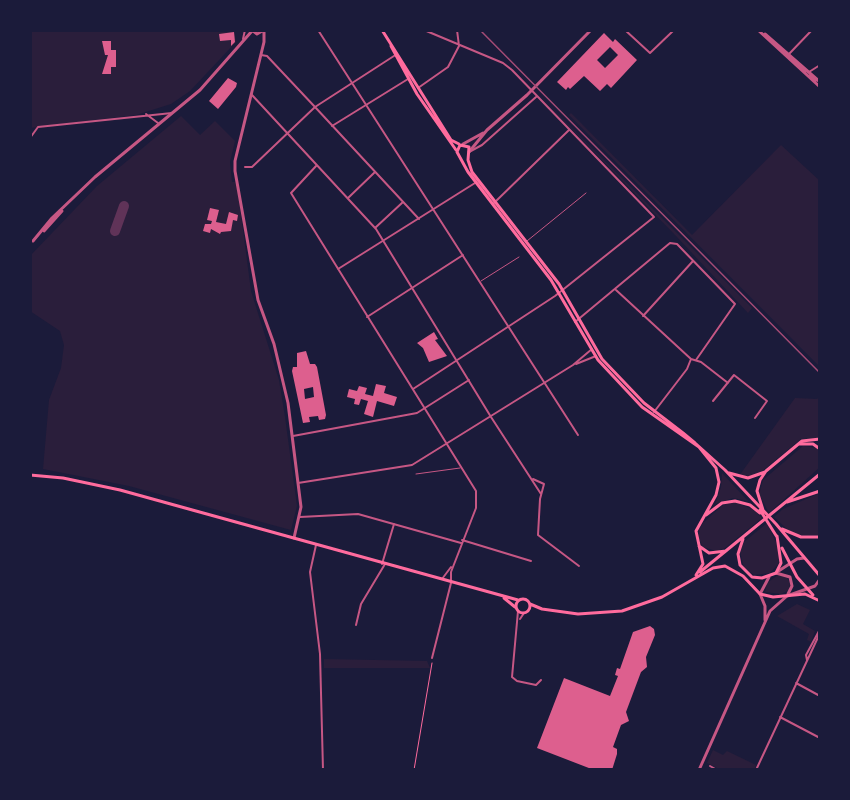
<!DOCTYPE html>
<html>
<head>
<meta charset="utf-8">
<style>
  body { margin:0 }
  #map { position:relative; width:850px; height:800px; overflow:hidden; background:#1b1b3a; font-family:Quicksand,sans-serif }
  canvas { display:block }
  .frame { position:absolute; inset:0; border:32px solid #1b1b3a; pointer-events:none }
</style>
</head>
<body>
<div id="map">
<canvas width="850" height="800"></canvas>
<div class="frame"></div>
</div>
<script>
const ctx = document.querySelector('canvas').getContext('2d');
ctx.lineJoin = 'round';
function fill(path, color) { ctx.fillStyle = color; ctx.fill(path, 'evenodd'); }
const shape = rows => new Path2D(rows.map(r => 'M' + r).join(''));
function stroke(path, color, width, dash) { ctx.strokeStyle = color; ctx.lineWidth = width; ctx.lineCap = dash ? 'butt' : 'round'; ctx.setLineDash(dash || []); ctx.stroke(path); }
const green = shape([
  [30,30,234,30,236,42,190,91,171,104,136,115,30,128],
  [523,79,752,308,748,313,677,237],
  [571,113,692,235,781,145,820,181,820,367,569,115],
  [181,116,200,135,215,121,235,141,230,162,232,182,235,182,238,192,251,291,279,380,285,417,297,506,291,530,129,486,43,469,49,400,61,368,64,345,60,331,30,311,30,256,97,186],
  [820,396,820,438,801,439,760,473,750,477,739,476,795,398,817,399],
  [803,446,817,448,820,453,820,467,769,513,759,494,763,480],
  [722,473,748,501,733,498,715,504,721,487],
  [820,493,820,535,799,535,788,530,774,517,783,509],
  [735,502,754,510,762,518,725,548,716,551,703,547,699,539,699,530,703,523,723,505],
  [767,523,778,547,779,563,770,573,754,575,744,568,740,552,744,542],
  [778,575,787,577,790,584,789,590,781,594,765,592,767,583],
  [797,604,810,610,803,624,815,631,811,642,807,640,809,634,777,616],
  [324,659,427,661,430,668,324,668],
  [713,750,723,755,727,751,756,765,754,770,721,770,707,763]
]);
const taxiway = shape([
  [115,231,124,206]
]);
const building = shape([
  [234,32,235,42,231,46,231,40,220,41,219,34],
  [604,33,613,42,615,39,637,60,611,88,607,84,600,91,584,76,570,89,568,87,566,90,557,82],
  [610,47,618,55,605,68,597,60],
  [102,41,111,41,111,50,116,50,116,67,111,67,111,74,102,74,108,55,105,55],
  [228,78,237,83,236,87,218,109,209,101],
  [210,208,219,210,216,222,226,224,229,212,238,215,237,221,233,220,231,231,221,232,220,234,211,229,210,233,203,231,205,224,211,224,212,221,207,220],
  [434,332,438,339,435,340,447,356,429,362,423,348,417,343],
  [306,351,310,364,315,364,317,367,326,415,325,419,319,420,318,416,309,417,310,422,303,423,292,371,293,367,297,367,297,353],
  [313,387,314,397,305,399,304,389],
  [376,384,386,386,384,393,397,397,394,406,377,401,373,417,364,414,368,401,361,399,359,405,354,404,355,399,347,397,349,389,357,391,359,386,367,388,365,394,373,396],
  [650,626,654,629,655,635,646,657,647,667,641,672,626,712,629,721,621,725,613,747,617,749,617,754,612,770,594,770,537,748,564,678,610,696,618,676,615,675,617,668,620,669,633,632]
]);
const path = shape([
  [414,770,432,663]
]);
const service = shape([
  [527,241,586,193],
  [481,281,519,257],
  [416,474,460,468]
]);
const minor = shape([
  [318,30,578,435],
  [625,30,650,53,674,30],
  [243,39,245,30],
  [789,54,812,30],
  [261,55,267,56,315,107,419,219],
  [809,72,820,65],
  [418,88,448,67,459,46,457,30],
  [252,95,376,229,491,417,541,494],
  [146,114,158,123],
  [332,126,408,79],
  [30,138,38,127,172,113],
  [469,152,482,145,536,97],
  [317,165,291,193,476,491,476,508,451,572,451,583,432,658],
  [245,167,252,167,315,107,397,54],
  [348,198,375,172],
  [494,203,569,130],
  [375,228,403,202],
  [338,269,475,183],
  [616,290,691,359],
  [643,316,693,261],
  [367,317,463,255],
  [575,322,670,243,677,244,735,304,696,360],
  [691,359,701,362,728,383],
  [576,364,596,356],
  [413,389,555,296,654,217,512,70,503,63,424,30],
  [713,401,734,375,767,401,755,418],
  [654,412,687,369,691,359],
  [293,436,417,413,469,380],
  [533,479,544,484,540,499,538,535,579,566],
  [298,483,412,465,573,365,592,349],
  [300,517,358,514,461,543],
  [462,540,531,561],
  [316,545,310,572,320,654,323,770],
  [382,564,394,524],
  [442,579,451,567],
  [518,611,512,677,517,681,536,685,541,680],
  [520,619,524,613],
  [356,625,361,604,385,564],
  [796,683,820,696],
  [780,717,820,738],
  [710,766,717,770],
  [756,770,820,633,819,631,806,655,807,660]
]);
const tertiary = shape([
  [252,30,257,34,264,30,264,42,235,161,235,171,258,300,274,344,288,403,301,507,294,538],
  [758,30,820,87],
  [765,34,820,82],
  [796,65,809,72,815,81],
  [463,144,483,133],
  [469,152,487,130,527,95,591,30],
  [44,231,62,211],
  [33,241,52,218,95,177,200,90,252,31],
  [777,572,797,559,804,558],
  [776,573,790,577,792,586,788,594],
  [765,620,765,606,760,594,769,577],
  [699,770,770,611,787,596,815,586,820,579]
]);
const secondary = shape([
  [382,30,451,140,459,144],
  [391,46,417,94,456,150],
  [799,444,813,444,820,449],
  [729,473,748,478,765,472],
  [30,475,63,478,120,490,518,600],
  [787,502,820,491],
  [760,510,777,537],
  [763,510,757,491,760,480,766,471,802,441,820,439],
  [706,515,722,503,735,501,750,505,760,513],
  [782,529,801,537,820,537],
  [743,539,738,554,740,565,752,577,762,578,776,573,781,563,777,536],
  [699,546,709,553,726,551],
  [782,548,797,577,813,595],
  [700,572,820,474],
  [696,575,703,564,696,531,716,495,719,482,716,468,699,447,642,407,598,360,551,280,468,172,457,152,460,145,469,147,468,160,472,172,559,284,602,359,644,403,683,433,695,443,725,470,776,524,820,576],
  [504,598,515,607],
  '516 606a7 7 0 1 1 14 0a7 7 0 1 1-14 0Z',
  [530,604,542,609,578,614,622,611,662,597,713,568,725,566,743,576,760,594,773,597,805,594,820,601]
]);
const rail = shape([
  [480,30,820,373]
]);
fill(green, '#2a1e3b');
stroke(taxiway, '#603358', 10);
fill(building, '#dd5f8e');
stroke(path, '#ff6b9d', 1);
stroke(service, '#c65784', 1);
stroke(minor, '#c65784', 2);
stroke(tertiary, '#c65784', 3);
stroke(secondary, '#ff6b9d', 3);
stroke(rail, '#a44b75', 1.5);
</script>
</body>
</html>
